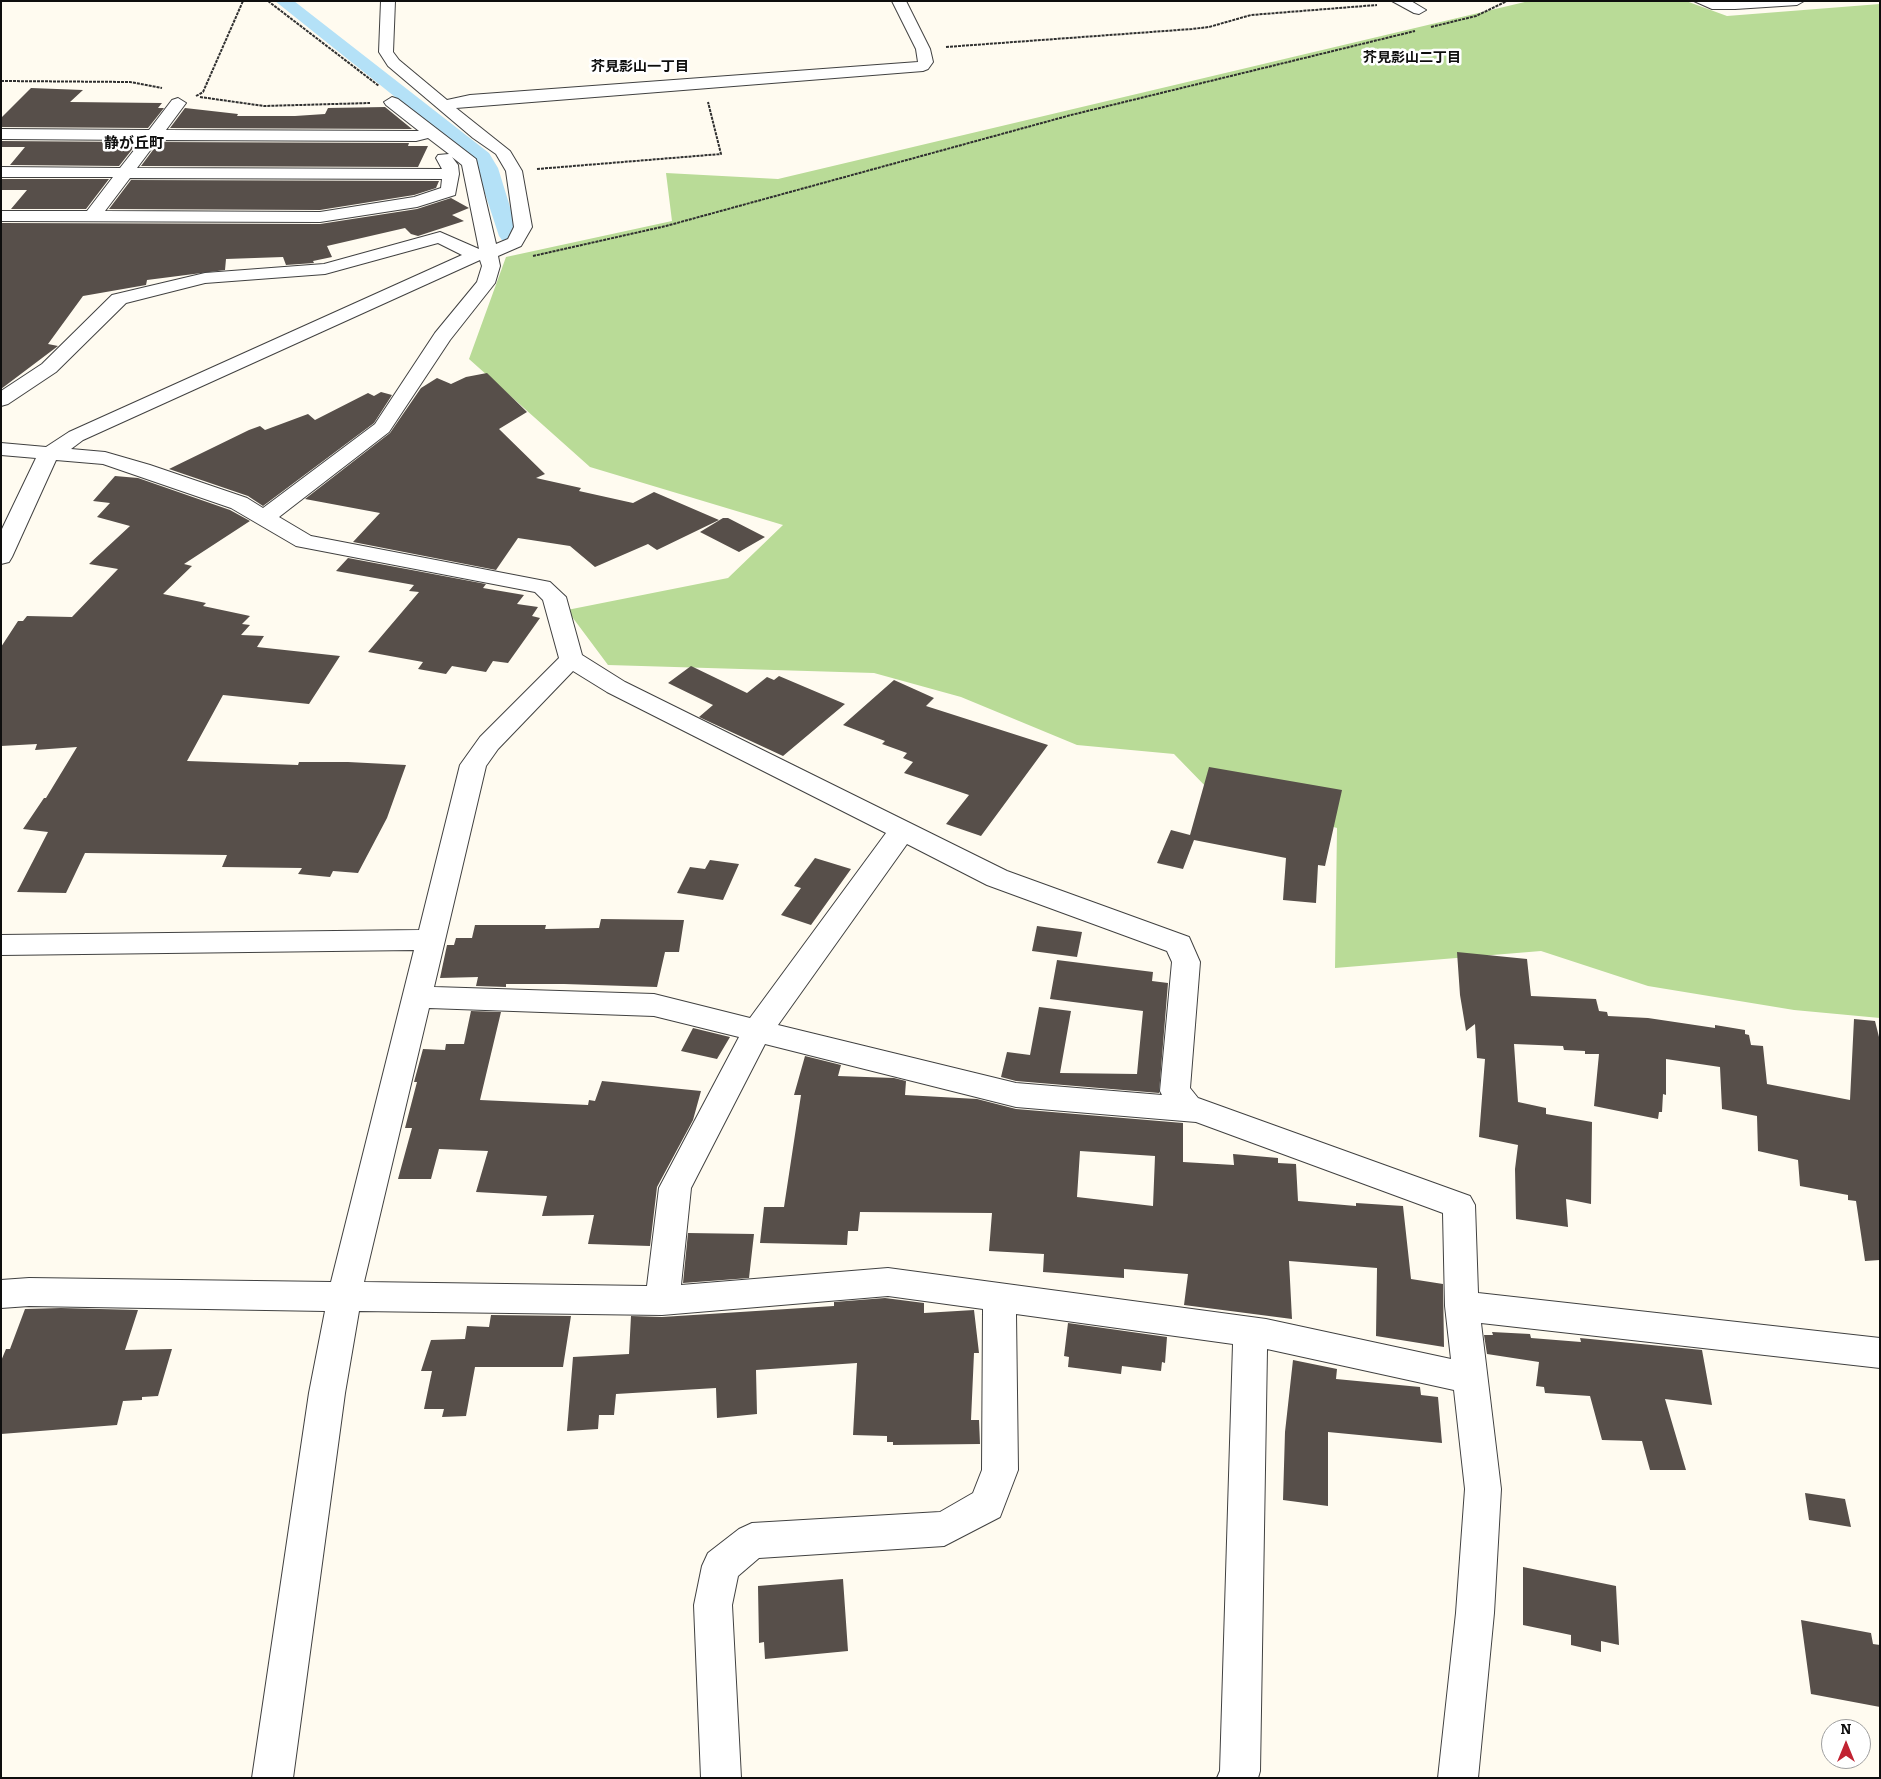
<!DOCTYPE html>
<html>
<head>
<meta charset="utf-8">
<style>
  body { margin:0 }
  #map { position:relative; width:1881px; height:1779px; overflow:hidden; background:#fffbf0; font-family:Bitter,serif }
  canvas { display:block }
  .frame { position:absolute; inset:0; border:2px solid #0e0e0e; pointer-events:none }
  .north { position:absolute; left:1821px; top:1719px; width:50px; height:50px; box-sizing:border-box; background:#fff; border:1px solid #9f9f9f; border-radius:50%; rotate:0deg; font-size:14px; font-weight:700; line-height:20px; text-align:center; color:#0e0e0e }
  .north::after { content:''; display:block; margin:auto; width:18px; height:22px; background:#c12332; clip-path:polygon(50% 0,100% 100%,50% 72%,0 100%) }
</style>
</head>
<body>
<div id="map">
<canvas width="1881" height="1779"></canvas>
<div class="frame"></div>
<div class="north">N</div>
</div>
<script>
const ctx = document.querySelector('canvas').getContext('2d');
ctx.lineJoin = 'round';
function fill(path, color) { ctx.fillStyle = color; ctx.fill(path, 'evenodd'); }
const shape = rows => new Path2D(rows.map(r => 'M' + r).join(''));
function stroke(path, color, width, dash) { ctx.strokeStyle = color; ctx.lineWidth = width; ctx.lineCap = dash ? 'butt' : 'round'; ctx.setLineDash(dash || []); ctx.stroke(path); }
function drawText(font, color, halo, rows, align = 'center') {
  ctx.font = font + ' Bitter,"Noto Sans JP",serif'; ctx.lineWidth = 5; ctx.setLineDash([]); ctx.textBaseline = 'middle'; ctx.strokeStyle = halo; ctx.fillStyle = color; for (const [text, x, y, turn = 0] of rows) {
    ctx.save(); ctx.translate(x, y); ctx.rotate((+turn || 0) * Math.PI / 180); ctx.textAlign = isNaN(turn) ? turn : align; if (halo) ctx.strokeText(text, 0, 0); ctx.fillText(text, 0, 0); ctx.restore();
  }
}
const forest = shape([
  [1529,1,1686,1,1727,16,1880,4,1880,1018,1794,1010,1648,986,1541,951,1335,968,1337,828,1211,792,1174,754,1077,745,961,697,874,673,608,665,567,610,728,578,783,525,590,467,469,359,506,257,672,221,666,173,778,179]
]);
const canal = shape([
  [275,1,294,1,489,153,498,168,519,236,516,240,509,242,502,240,499,236,474,160,275,1]
]);
const building = shape([
  [31,88,83,90,70,102,162,103,158,108,164,108,148,128,1,127,1,118],
  [385,107,412,129,170,128,185,108,238,114,237,116,295,116,325,114,328,108],
  [1,141,138,142,119,166,10,165,25,147,1,147],
  [159,142,409,143,408,146,428,146,418,167,141,166],
  [1,179,109,179,86,209,11,209,27,190,1,190],
  [131,180,439,181,436,188,414,195,320,210,109,209],
  [451,198,469,208,452,215,464,221,418,236,411,234,405,228,327,246,332,257,313,261,314,263,286,265,283,257,226,259,225,270,147,280,146,285,83,296,48,344,58,346,1,389,1,223,320,224,417,209],
  [487,373,527,412,499,429,545,474,536,478,581,488,579,491,633,503,654,492,719,520,657,550,648,544,595,567,570,546,518,538,496,570,353,542,380,513,305,499,390,433,421,388,437,378,451,384,466,377],
  [381,392,392,395,374,423,263,506,248,496,169,469,249,430,260,426,265,430,308,414,315,420,368,393,374,396],
  [115,476,138,478,230,510,250,521,184,564,192,566,163,594,206,603,203,606,250,616,242,624,250,625,241,635,264,636,257,647,340,656,309,704,223,695,187,761,298,765,299,762,348,762,406,765,387,818,358,873,333,871,330,877,298,874,302,868,222,867,227,855,85,853,66,893,17,892,48,832,23,829,44,798,46,798,77,747,35,750,37,744,1,746,1,647,18,621,23,621,27,616,72,617,118,569,89,564,130,526,97,517,110,503,93,501],
  [723,518,728,518,765,537,739,552,700,532],
  [348,558,486,584,483,588,524,595,517,604,538,607,532,616,540,618,508,663,493,661,486,672,452,666,446,674,418,669,423,662,368,652,419,592,409,591,414,585,336,571],
  [691,666,747,693,767,677,774,680,779,676,845,704,783,756,699,717,713,705,668,683],
  [894,680,934,698,926,706,1048,745,981,836,946,824,969,795,904,773,913,762,903,758,907,753,882,744,885,741,843,725],
  [1209,767,1342,790,1325,866,1318,865,1316,903,1283,900,1286,858,1194,840,1183,869,1157,863,1171,830,1190,835],
  [815,858,851,869,811,925,781,915,801,888,794,886],
  [710,860,739,864,723,900,677,893,690,867,705,869],
  [601,919,684,920,679,952,665,952,657,987,564,984,506,984,506,987,476,986,478,977,440,978,447,945,454,945,456,938,472,938,475,925,546,925,545,929,599,928],
  [1037,926,1082,932,1077,957,1032,951],
  [1457,952,1527,959,1531,996,1596,999,1599,1011,1607,1012,1608,1016,1648,1018,1715,1028,1715,1025,1745,1030,1745,1034,1749,1035,1751,1045,1763,1046,1767,1084,1850,1100,1854,1019,1875,1021,1880,1041,1880,1260,1865,1261,1856,1201,1848,1200,1848,1195,1800,1186,1798,1160,1758,1151,1757,1116,1722,1109,1720,1067,1666,1059,1666,1095,1663,1094,1662,1112,1659,1112,1658,1119,1594,1106,1599,1054,1585,1054,1585,1051,1564,1050,1563,1046,1514,1044,1518,1102,1546,1108,1546,1114,1592,1122,1591,1204,1566,1199,1568,1227,1516,1219,1515,1169,1518,1145,1479,1137,1485,1059,1477,1058,1475,1024,1466,1031,1460,995],
  [1057,960,1153,972,1152,981,1168,983,1159,1093,1016,1081,1001,1077,1007,1052,1030,1055,1039,1007,1071,1011,1060,1073,1137,1074,1143,1011,1050,999],
  [471,1011,501,1012,480,1100,588,1105,589,1100,595,1101,602,1081,701,1091,693,1120,657,1187,650,1246,588,1244,594,1215,542,1216,547,1196,476,1192,488,1151,439,1149,431,1179,398,1179,412,1128,405,1128,417,1082,414,1082,423,1049,445,1050,446,1044,464,1044],
  [693,1028,730,1037,717,1059,681,1051],
  [805,1056,841,1065,838,1076,894,1078,906,1081,905,1095,977,1099,1016,1109,1183,1123,1183,1162,1234,1165,1233,1154,1278,1158,1278,1163,1296,1164,1298,1201,1356,1206,1356,1203,1403,1206,1411,1279,1443,1284,1444,1347,1376,1336,1377,1268,1289,1261,1292,1319,1184,1305,1188,1274,1124,1269,1124,1278,1043,1272,1044,1254,989,1251,992,1213,860,1212,858,1231,848,1231,847,1245,760,1243,764,1207,784,1207,801,1095,794,1095],
  [1080,1151,1155,1156,1153,1206,1077,1197],
  [688,1233,754,1234,749,1278,683,1283],
  [885,1298,924,1303,924,1313,974,1310,979,1353,974,1353,971,1420,979,1420,980,1444,893,1445,893,1442,887,1442,887,1436,853,1435,857,1363,756,1370,757,1414,717,1418,716,1388,616,1394,614,1415,599,1415,598,1429,567,1431,573,1357,629,1354,631,1316,662,1317,834,1306,834,1302],
  [61,1308,138,1310,125,1350,172,1349,158,1396,142,1397,142,1400,123,1401,117,1425,1,1434,1,1361,6,1349,10,1349,25,1309],
  [491,1315,571,1316,563,1367,475,1367,466,1416,442,1417,444,1409,424,1409,432,1371,421,1371,431,1340,465,1339,467,1326,489,1327],
  [1068,1323,1167,1337,1165,1363,1162,1362,1161,1371,1122,1366,1121,1374,1068,1367,1069,1357,1064,1356],
  [1492,1332,1530,1334,1531,1338,1581,1342,1580,1338,1702,1350,1712,1405,1665,1399,1686,1470,1650,1470,1642,1441,1602,1440,1590,1396,1545,1393,1544,1387,1536,1386,1539,1362,1487,1354,1484,1335,1493,1335],
  [1293,1360,1337,1369,1336,1379,1420,1387,1421,1395,1438,1397,1442,1443,1328,1432,1328,1506,1283,1500,1285,1432],
  [1805,1493,1845,1499,1851,1527,1809,1520],
  [1523,1567,1616,1586,1619,1645,1601,1641,1601,1652,1571,1645,1571,1635,1523,1625],
  [843,1579,848,1651,765,1659,764,1642,759,1643,758,1586],
  [1801,1620,1871,1633,1873,1644,1880,1645,1880,1707,1811,1694]
]);
const path = shape([
  [268,1,379,86],
  [1431,27,1476,16,1507,1],
  [946,47,1192,29,1209,27,1251,15,1377,5],
  [1,81,130,82,162,88],
  [196,96,203,92,243,1],
  [200,97,264,106,370,103],
  [537,169,721,154,708,102],
  [533,256,666,226,1071,115,1415,31]
]);
const minor = shape([
  [381,1,395,1,393,52,399,60,447,100,470,95,918,62,916,49,892,1,906,1,930,49,933,62,928,69,923,71,456,108,510,151,522,171,532,227,521,246,498,256,500,266,495,283,450,340,389,432,279,517,311,536,550,582,566,597,582,655,625,682,1007,871,1189,937,1200,962,1190,1088,1198,1098,1470,1196,1475,1205,1478,1293,1880,1338,1880,1368,1481,1323,1501,1489,1494,1613,1478,1778,1438,1778,1456,1613,1465,1489,1454,1390,1267,1349,1260,1771,1258,1778,1217,1778,1220,1771,1233,1344,1016,1314,1018,1470,1000,1517,944,1546,759,1558,738,1576,732,1605,741,1778,701,1778,694,1605,702,1566,708,1553,739,1529,752,1523,940,1512,973,1493,982,1470,983,1309,888,1296,662,1315,359,1311,345,1393,293,1778,252,1778,309,1393,325,1311,29,1306,1,1308,1,1280,29,1278,331,1282,414,950,1,955,1,935,419,930,460,765,480,737,559,658,543,600,535,592,296,546,231,508,103,464,56,460,12,557,9,562,1,564,1,531,36,458,1,455,1,443,46,447,69,432,462,255,438,243,325,274,205,283,126,303,56,372,8,404,1,406,1,391,42,364,112,295,205,273,324,264,440,232,479,249,462,165,452,157,458,165,459,174,455,195,417,207,320,222,1,221,1,211,87,211,113,177,1,177,1,167,120,168,142,140,1,139,1,129,149,130,172,100,178,98,186,103,166,130,419,131,386,105,384,102,392,97,398,99,476,159,496,244,508,239,514,227,506,171,496,154,473,138,388,66,379,52,381,1],
  [428,138,449,154,438,155,436,158,442,169,137,168,158,140,416,141,428,138],
  [130,178,442,179,441,188,414,197,320,212,105,211,130,178],
  [480,260,482,266,477,282,435,333,375,424,263,508,247,498,150,465,105,452,71,449,83,440,480,260],
  [573,671,607,692,886,833,750,1018,654,994,434,987,486,766,498,749,573,671],
  [907,844,987,885,1167,951,1172,962,1160,1091,1162,1095,1016,1083,778,1025,907,844],
  [429,1008,654,1016,739,1037,659,1188,647,1286,364,1282,429,1008],
  [765,1044,1016,1107,1196,1122,1443,1213,1445,1306,1451,1359,1266,1319,888,1268,681,1285,691,1188,765,1044],
  [1392,1,1411,1,1426,10,1419,14,1414,13,1392,1],
  [1694,1,1804,1,1797,5,1735,9,1712,9,1694,1]
]);
const farNeighbourhoodnames = [
  ["芥見影山二丁目",1412,58],
  ["芥見影山一丁目",640,67]
];
const farQuarternames = [
  ["静が丘町",134,144]
];
fill(forest, '#b9db97');
fill(canal, '#b4e1f7');
fill(building, '#574f4a');
stroke(minor, '#414141', 2);
stroke(path, '#303030', 2, [3, 1]);
fill(minor, '#fff');
drawText('bold 14px', '#0e0e0e', '#fff', farNeighbourhoodnames);
drawText('bold 15px', '#0e0e0e', '#fff', farQuarternames);
</script>
</body>
</html>
